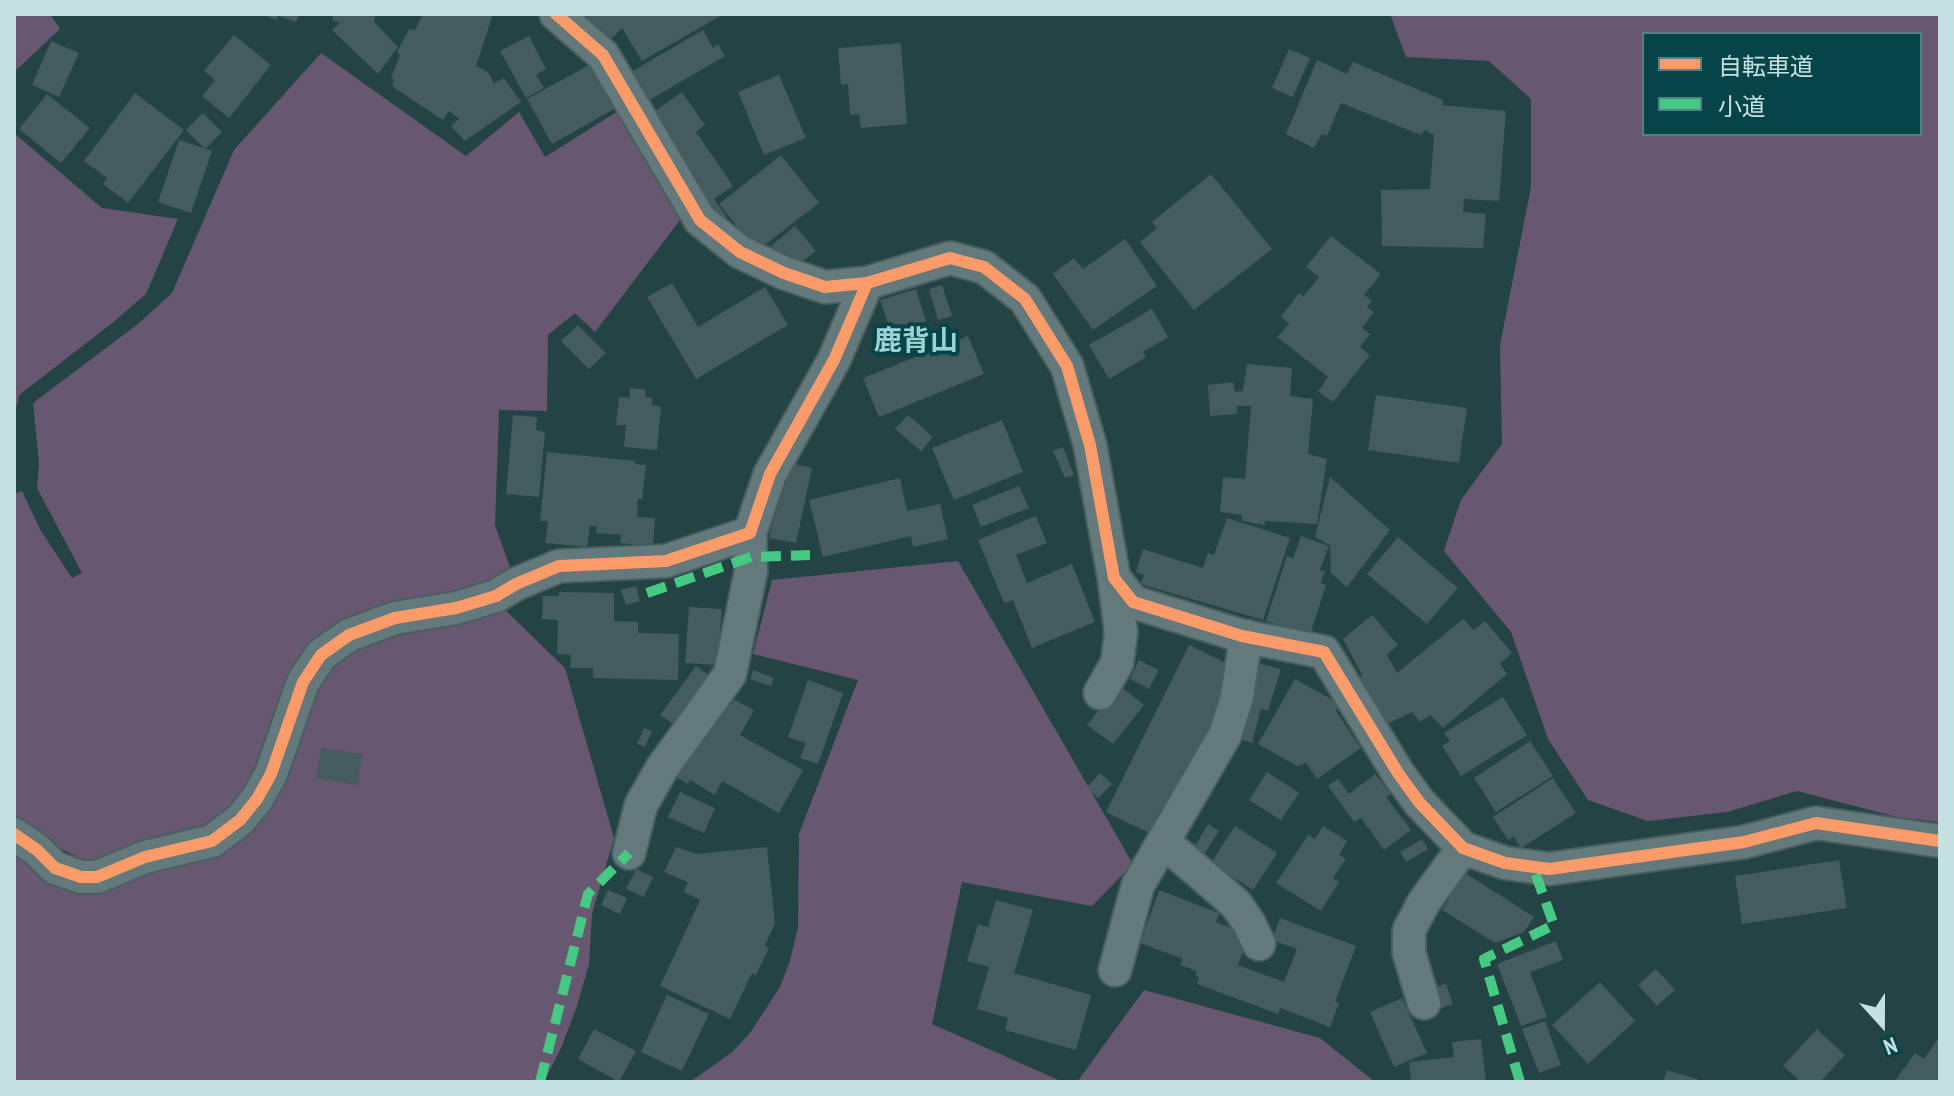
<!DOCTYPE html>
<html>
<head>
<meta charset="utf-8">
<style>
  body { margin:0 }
  #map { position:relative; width:1954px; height:1096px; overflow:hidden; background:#244345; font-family:"PT Sans Narrow","Noto Sans JP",sans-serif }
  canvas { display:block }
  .frame { position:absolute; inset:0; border:16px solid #c5e0e2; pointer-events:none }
  .legend { position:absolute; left:1642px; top:32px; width:280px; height:104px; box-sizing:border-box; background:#064448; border:2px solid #528286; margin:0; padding:10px 14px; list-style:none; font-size:24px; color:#c5e0e2 }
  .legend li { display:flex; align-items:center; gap:16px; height:40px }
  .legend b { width:40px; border:2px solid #528286 }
  .north { position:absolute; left:1842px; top:984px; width:80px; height:80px; -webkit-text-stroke:6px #064448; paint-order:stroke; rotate:159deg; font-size:22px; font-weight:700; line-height:32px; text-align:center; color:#c5e0e2 }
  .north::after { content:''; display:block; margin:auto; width:28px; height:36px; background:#c5e0e2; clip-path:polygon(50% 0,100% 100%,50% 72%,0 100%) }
</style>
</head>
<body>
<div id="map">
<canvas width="1954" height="1096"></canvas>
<div class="frame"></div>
<ul class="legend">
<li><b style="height:10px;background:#fa9b69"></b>自転車道</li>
<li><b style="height:10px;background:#46c982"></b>小道</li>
</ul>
<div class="north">N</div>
</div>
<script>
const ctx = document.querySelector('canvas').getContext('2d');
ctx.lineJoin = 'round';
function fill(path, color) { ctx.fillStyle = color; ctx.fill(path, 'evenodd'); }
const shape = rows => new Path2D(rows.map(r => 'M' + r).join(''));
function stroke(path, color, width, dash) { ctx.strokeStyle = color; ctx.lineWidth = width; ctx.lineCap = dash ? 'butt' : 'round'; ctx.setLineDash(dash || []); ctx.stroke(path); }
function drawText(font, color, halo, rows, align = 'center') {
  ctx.font = font + ' "PT Sans Narrow","Noto Sans JP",sans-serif'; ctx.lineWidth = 8; ctx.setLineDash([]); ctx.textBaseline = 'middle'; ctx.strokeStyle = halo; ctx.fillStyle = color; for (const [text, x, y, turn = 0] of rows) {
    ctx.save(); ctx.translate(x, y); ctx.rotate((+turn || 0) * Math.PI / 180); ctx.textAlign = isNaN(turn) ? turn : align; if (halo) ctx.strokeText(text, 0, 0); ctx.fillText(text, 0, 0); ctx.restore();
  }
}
const green = shape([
  [14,14,50,14,60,29,14,72],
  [1390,14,1940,14,1940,822,1897,817,1797,791,1727,812,1648,821,1588,800,1548,739,1511,632,1444,551,1461,500,1502,444,1500,345,1531,187,1531,99,1489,61,1406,57],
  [1644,34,1920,34,1920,134,1644,134],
  [321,53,466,156,519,112,545,157,623,108,683,216,595,332,575,313,548,335,547,411,499,410,495,525,512,573,493,585,346,624,253,788,208,831,95,861,80,858,14,825,14,494,22,491,41,531,72,578,82,573,37,488,39,463,33,403,138,324,172,293,234,150],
  [14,133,102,208,178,219,146,294,111,324,19,395,14,417],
  [958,561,1133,864,1092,906,962,882,932,1024,1063,1082,690,1082,731,1053,750,1033,780,987,790,961,798,927,799,834,858,680,753,654,772,580],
  [500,605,565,668,614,838,592,914,589,964,577,1006,561,1048,544,1082,14,1082,14,842,70,882,215,850,325,664,376,633],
  [1144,990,1320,1038,1375,1082,1077,1082]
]);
const building = shape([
  [261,14,299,14,296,22,278,16,277,20],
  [334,14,376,14,374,22,398,47,378,74,332,30,340,23,332,20],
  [423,14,493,14,476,66,488,72,494,83,504,78,521,102,465,141,451,126,459,119,449,111,443,120,392,86,394,80,391,78,400,55,397,52,409,29,415,30],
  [575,14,724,14,642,61,622,28,608,42],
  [703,30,713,48,718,44,725,56,641,105,624,76],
  [234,35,271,65,229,118,202,96,215,80,204,71],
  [529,36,546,69,536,75,544,88,526,98,500,51],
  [51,41,79,53,59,97,32,85],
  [901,43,907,124,861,128,859,114,850,115,848,84,841,85,838,48],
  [1289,49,1310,58,1293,97,1272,88],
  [1317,60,1347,74,1353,62,1443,100,1442,105,1506,111,1499,201,1464,199,1463,212,1486,214,1483,248,1382,246,1381,190,1430,189,1434,135,1425,130,1421,135,1341,103,1327,136,1322,134,1314,148,1286,134],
  [591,64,616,108,552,144,527,99],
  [779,75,806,138,764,155,738,92],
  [682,92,705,125,696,132,733,186,714,199,727,217,722,221,649,115],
  [135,93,184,130,128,203,103,184,107,178,84,161],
  [47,94,90,128,61,163,19,129],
  [203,113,222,132,205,149,186,130],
  [179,140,212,151,191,213,158,202],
  [781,155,819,203,757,251,719,204],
  [1211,174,1272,249,1194,310,1140,242,1157,228,1152,222],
  [795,226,816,251,790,271,771,246],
  [1331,236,1381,274,1364,295,1372,301,1367,307,1374,312,1362,328,1370,334,1360,347,1370,355,1333,402,1318,391,1328,377,1277,337,1289,324,1281,317,1299,293,1303,297,1319,277,1306,267],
  [1125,239,1157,286,1093,330,1053,274,1074,258,1083,269],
  [672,283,698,327,765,287,788,325,696,379,647,297],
  [942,285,952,316,938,320,929,289],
  [916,289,926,321,891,332,880,300],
  [1152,309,1168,337,1143,352,1146,357,1109,379,1089,345],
  [578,325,606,353,589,369,561,341],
  [968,336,984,374,879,417,863,378],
  [1247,364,1292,368,1290,396,1313,399,1308,454,1327,459,1317,524,1266,521,1264,525,1242,521,1242,515,1220,512,1223,477,1245,479,1251,406,1237,406,1237,414,1210,416,1208,385,1233,382,1235,392,1243,391],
  [630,388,646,390,645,397,652,398,652,405,661,407,657,450,624,447,626,425,616,425,619,397,630,398],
  [1376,395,1467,408,1459,463,1368,450],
  [513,415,537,417,536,430,545,432,539,497,506,494],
  [908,415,933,437,921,451,895,429],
  [1002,420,1023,472,954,500,932,448],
  [1063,447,1074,475,1065,478,1053,451],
  [547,452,635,461,635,464,646,465,642,499,638,499,637,517,655,518,653,546,620,543,621,535,596,533,597,526,590,526,587,547,545,543,548,521,540,521],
  [796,464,812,468,796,543,769,538,780,489],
  [1330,477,1390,530,1347,587,1331,573,1330,546,1333,547,1315,537],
  [900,478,907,511,940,504,948,539,913,547,911,536,823,557,809,500],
  [1019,486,1029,508,981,527,972,505],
  [1036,516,1047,543,1016,555,1027,583,1072,564,1095,622,1032,648,1013,600,1004,603,978,540],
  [1227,518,1290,538,1263,620,1140,584,1144,575,1136,572,1143,549,1203,568,1208,553,1214,555],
  [1301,536,1329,546,1320,570,1325,571,1321,583,1326,585,1310,635,1266,621,1287,556,1293,558],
  [1398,537,1458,588,1427,624,1367,574],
  [636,586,640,601,626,605,621,590],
  [559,592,614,593,614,621,638,622,638,633,679,634,678,680,593,678,593,668,570,668,571,655,557,654,558,620,542,619,543,596,559,596],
  [689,607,722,609,717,665,685,663],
  [1372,615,1398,645,1387,655,1397,673,1463,619,1474,630,1485,621,1512,653,1500,664,1507,674,1443,728,1430,715,1420,722,1412,712,1385,725,1358,680,1362,675,1343,639],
  [1189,645,1226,663,1219,710,1163,825,1147,832,1106,812],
  [1139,660,1159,670,1149,689,1130,679],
  [1258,663,1281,669,1268,711,1261,709,1252,743,1239,739],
  [696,666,710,676,675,725,660,715],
  [753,670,774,678,771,686,750,679],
  [1295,679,1340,704,1336,711,1361,748,1317,779,1306,763,1297,766,1258,744],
  [808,680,843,693,818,764,800,758,806,743,788,737],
  [1119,685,1144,705,1113,744,1087,725],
  [729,697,754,710,740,735,803,770,779,813,722,781,715,795,690,780,688,784,672,775],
  [1503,697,1527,735,1461,776,1442,746,1450,741,1444,733],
  [644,728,652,731,645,747,637,744],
  [1530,741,1553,776,1496,812,1474,778],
  [321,748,362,754,358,785,316,778],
  [1267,772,1299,793,1281,820,1249,800],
  [1100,773,1112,784,1098,798,1087,787],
  [1375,774,1391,794,1386,797,1411,830,1384,850,1361,818,1354,822,1328,786,1338,779,1349,794],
  [1553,778,1576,813,1521,848,1514,837,1508,840,1493,817],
  [680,792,715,808,704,833,668,817],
  [1208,824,1219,831,1202,858,1192,851],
  [1235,826,1277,853,1253,890,1211,863],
  [1323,826,1347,841,1339,855,1346,859,1333,878,1339,882,1321,911,1276,883,1308,835,1315,839],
  [1422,839,1428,849,1406,862,1400,852],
  [676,847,696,854,767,847,775,923,765,946,769,948,756,975,752,973,730,1019,660,986,700,900,684,892,688,882,664,872],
  [1839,860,1847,908,1742,924,1735,876],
  [636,869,653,877,644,897,626,889],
  [1465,873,1534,917,1524,932,1495,943,1442,910],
  [608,890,627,898,620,914,601,905],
  [1159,890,1219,913,1216,922,1249,935,1238,965,1284,982,1297,949,1272,940,1280,918,1356,946,1335,1002,1339,1003,1330,1027,1280,1008,1278,1014,1197,984,1199,977,1195,976,1197,971,1180,965,1183,959,1140,943],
  [996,900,1033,910,1014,973,1091,995,1076,1050,1005,1030,1008,1018,977,1009,989,967,967,961,978,924,988,927],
  [1556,941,1563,960,1530,972,1547,1017,1521,1026,1497,964],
  [1656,969,1675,990,1657,1006,1638,985],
  [1600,982,1635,1021,1588,1064,1552,1025],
  [1446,983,1453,1004,1437,1010,1430,989],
  [667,995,709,1014,682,1071,641,1052],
  [1402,998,1427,1053,1394,1067,1370,1012],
  [1545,1021,1561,1065,1539,1073,1522,1029],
  [594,1029,636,1051,619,1082,578,1059],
  [1817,1029,1845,1055,1820,1082,1801,1082,1783,1066],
  [1940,1036,1940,1082,1894,1082,1915,1053,1924,1059],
  [1481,1039,1486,1082,1411,1082,1409,1062,1454,1057,1452,1042],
  [1667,1070,1703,1081,1703,1082,1663,1082]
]);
const street = shape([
  [556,14,603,55,700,220,740,252,784,273,825,287,867,283,950,258,984,267,1025,299,1067,366,1090,445,1114,578,1133,602,1242,636,1324,652,1398,773,1419,802,1463,848,1505,863,1549,869,1744,842,1816,823,1940,841],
  [1100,693,1117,663,1121,633,1114,578],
  [14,834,37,850,55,868,81,877,97,877,145,857,212,841,240,820,257,799,271,774,303,682,321,655,349,635,395,618,456,608,496,596,516,584,559,566,666,561,750,533,770,474,834,360,867,283],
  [1164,842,1236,904,1249,923,1259,944],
  [629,853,641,805,662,768,730,674,751,571,750,533],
  [1115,970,1138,885,1225,735,1237,697,1246,636],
  [1424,1003,1409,953,1409,930,1424,902,1463,848]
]);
const quiet = shape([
  [647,593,751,557,810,555],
  [540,1082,588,894,629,853],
  [1520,1082,1484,959,1554,925,1533,867]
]);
const cycleway = shape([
  [556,14,603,55,700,220,740,252,784,273,825,287,867,283,950,258,984,267,1025,299,1067,366,1090,445,1114,578,1133,602,1242,636,1324,652,1398,773,1419,802,1463,848,1505,863,1549,869,1744,842,1816,823,1940,841],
  [14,834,37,850,55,868,81,877,97,877,145,857,212,841,240,820,257,799,271,774,303,682,321,655,349,635,395,618,456,608,496,596,516,584,559,566,666,561,750,533,770,474,834,360,867,283]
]);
const quarterNames = [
  ["鹿背山",916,342]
];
fill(green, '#685770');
fill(building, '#445b5f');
stroke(street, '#485f61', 36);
stroke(street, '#63797b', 32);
stroke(quiet, '#46c982', 10, [20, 10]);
stroke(cycleway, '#fa9b69', 12);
drawText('bold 28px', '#9ad2d6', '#064448', quarterNames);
</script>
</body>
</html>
